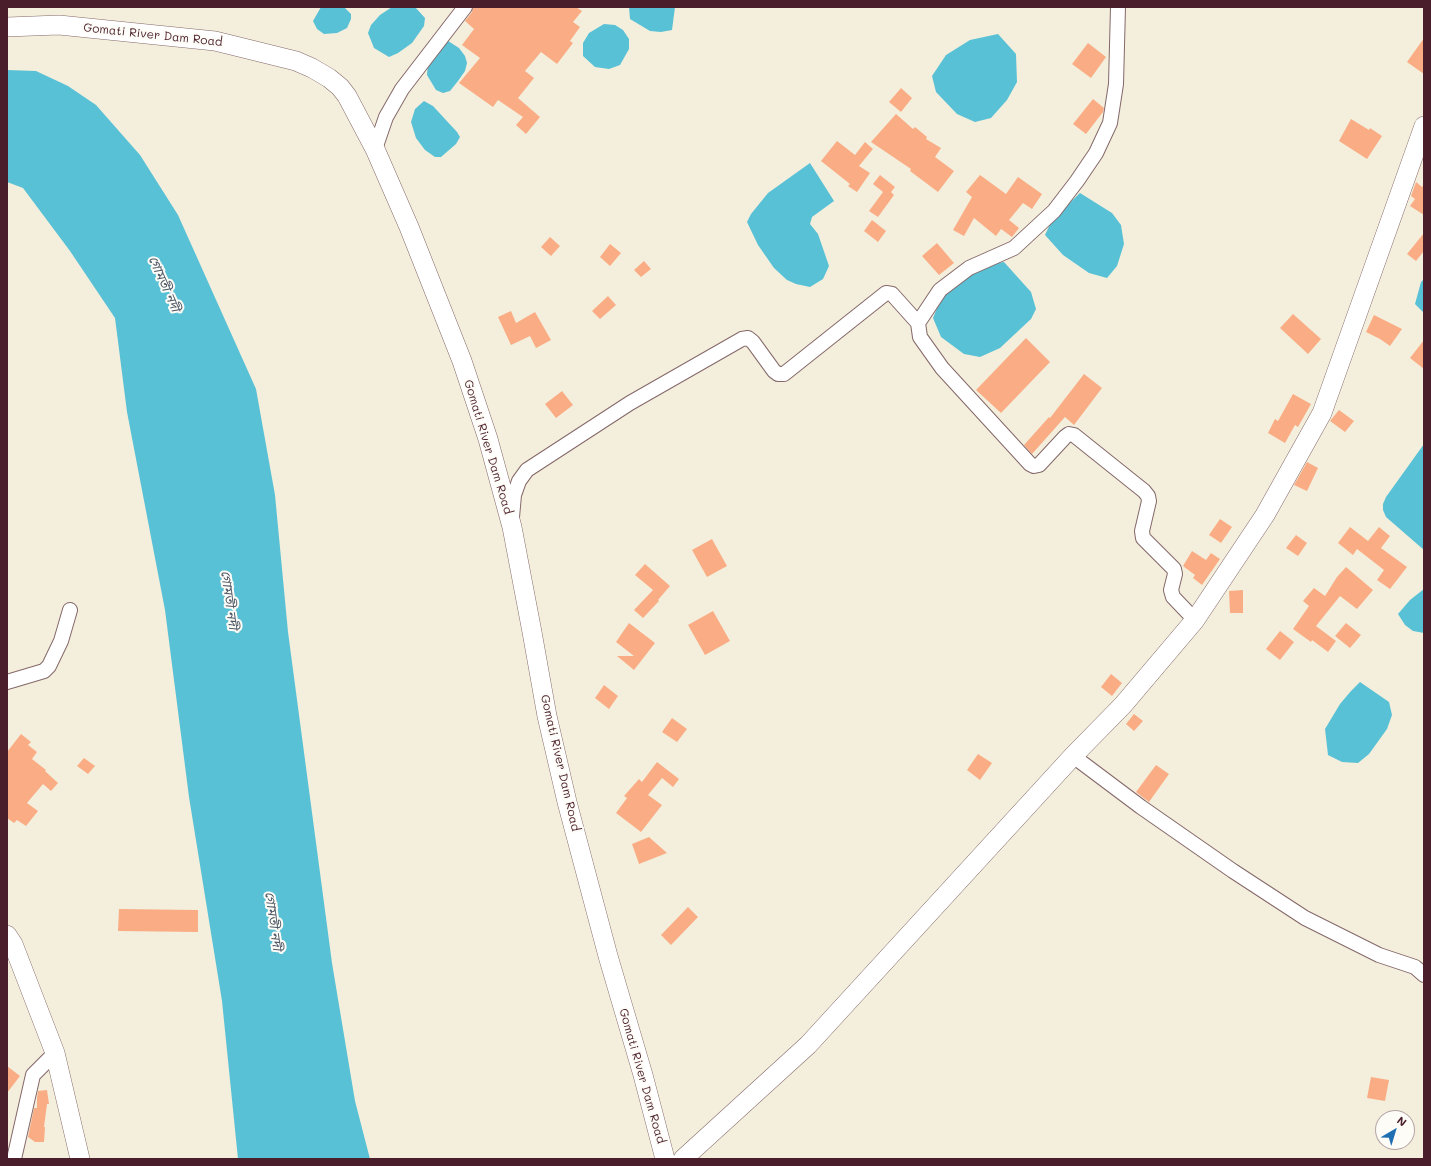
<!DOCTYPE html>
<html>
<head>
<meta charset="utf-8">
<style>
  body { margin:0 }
  #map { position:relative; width:1431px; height:1166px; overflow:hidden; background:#f3efdc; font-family:Mali,sans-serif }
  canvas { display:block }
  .frame { position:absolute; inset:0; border:8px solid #4a1f2b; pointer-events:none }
  .north { position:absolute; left:1375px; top:1110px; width:40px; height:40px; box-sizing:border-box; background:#fdfcf7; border:1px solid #b5a4a5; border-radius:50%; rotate:38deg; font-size:11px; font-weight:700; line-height:16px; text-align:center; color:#4a1f2b }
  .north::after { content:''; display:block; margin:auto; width:14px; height:18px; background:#1f6fb2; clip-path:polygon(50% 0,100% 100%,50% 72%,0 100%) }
</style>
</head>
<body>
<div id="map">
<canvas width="1431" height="1166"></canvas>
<div class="frame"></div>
<div class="north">N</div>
</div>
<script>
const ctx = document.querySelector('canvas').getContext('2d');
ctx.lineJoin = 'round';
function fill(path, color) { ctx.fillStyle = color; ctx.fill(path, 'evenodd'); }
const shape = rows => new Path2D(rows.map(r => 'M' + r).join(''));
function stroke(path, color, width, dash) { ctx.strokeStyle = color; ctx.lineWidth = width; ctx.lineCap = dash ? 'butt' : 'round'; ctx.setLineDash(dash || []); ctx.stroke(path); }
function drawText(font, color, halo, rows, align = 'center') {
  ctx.font = font + ' Mali,"Noto Sans Bengali",sans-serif'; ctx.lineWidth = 4; ctx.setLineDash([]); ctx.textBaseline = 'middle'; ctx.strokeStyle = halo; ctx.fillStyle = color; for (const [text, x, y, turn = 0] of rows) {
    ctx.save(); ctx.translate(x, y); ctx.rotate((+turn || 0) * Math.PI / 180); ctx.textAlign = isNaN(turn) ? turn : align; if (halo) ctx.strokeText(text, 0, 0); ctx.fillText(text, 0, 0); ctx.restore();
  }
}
const water = shape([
  [321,7,344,7,351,14,351,19,347,28,337,33,324,34,317,29,313,21],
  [392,7,415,7,425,18,424,26,412,43,398,53,389,57,374,48,368,33,371,25,380,15],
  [629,7,675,7,672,30,661,32,650,31,630,19],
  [604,24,615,25,623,30,629,39,629,49,620,65,609,69,595,67,583,56,583,43,589,33],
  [998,34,1016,54,1017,82,1007,100,991,118,975,122,957,114,936,92,932,76,946,55,970,40],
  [445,39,459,48,465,56,467,63,465,71,458,81,450,91,443,93,436,90,427,75,428,62],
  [7,70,36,71,68,86,96,105,140,155,178,215,256,389,275,495,288,632,332,963,355,1101,370,1159,238,1159,222,1001,189,797,165,610,127,412,115,318,70,251,23,188,7,182],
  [424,101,433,106,457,132,460,137,456,144,441,157,435,157,425,150,416,138,411,122,415,109],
  [810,163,834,201,812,217,810,224,818,234,829,266,823,279,810,287,796,284,787,280,774,268,758,245,747,222,751,214,768,193],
  [1080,193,1112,213,1121,225,1124,244,1117,266,1107,278,1089,273,1063,255,1045,235,1052,220],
  [1004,262,1031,292,1036,309,1031,319,1000,348,980,357,964,354,941,337,933,318,941,298,977,266],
  [1424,279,1424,313,1415,304,1421,282],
  [1424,444,1424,550,1386,517,1383,510,1383,504,1386,497],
  [1424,589,1424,633,1413,631,1405,625,1398,614,1410,600],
  [1360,682,1389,702,1392,715,1387,729,1369,754,1358,763,1342,762,1328,755,1325,729,1340,704,1351,691]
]);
const building = shape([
  [473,7,576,7,582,11,573,22,580,27,570,41,573,43,557,64,541,52,525,71,534,78,518,98,540,117,526,134,516,125,523,117,498,100,493,107,459,83,480,58,462,45,474,29,465,21,472,12],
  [1424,38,1424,74,1407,62],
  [1088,43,1106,57,1091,78,1072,64],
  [901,88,912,98,901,112,889,102],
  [1093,99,1104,108,1103,112,1086,134,1073,124],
  [896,114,913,129,915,127,927,137,926,139,941,148,935,157,954,171,938,192,910,171,911,169,871,142],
  [1351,119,1369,130,1370,128,1382,136,1367,159,1339,141],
  [837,141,855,155,865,142,873,149,859,166,870,173,857,192,848,186,850,184,821,161],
  [880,175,895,187,891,192,894,195,878,217,869,211,883,192,873,184],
  [980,175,1006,194,1018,177,1042,194,1032,209,1023,203,1009,220,1019,228,1012,237,1001,229,996,236,974,218,964,236,953,230,972,197,966,192],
  [1416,182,1422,187,1424,184,1424,215,1410,206,1415,199,1411,196],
  [872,220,886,231,878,242,864,231],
  [1424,233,1424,251,1416,261,1407,254],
  [550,237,560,246,551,256,541,247],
  [937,243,954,263,939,275,922,256],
  [610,244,621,253,610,266,600,257],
  [644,261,651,269,641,277,634,270],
  [608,296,616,305,600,319,592,311],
  [511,311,516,323,535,312,551,340,536,348,530,336,511,345,498,317],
  [1293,314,1321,339,1308,354,1280,328],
  [1374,315,1402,329,1390,346,1380,339,1366,332],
  [1026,338,1050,362,1001,413,976,390],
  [1424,340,1424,369,1410,358],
  [1084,374,1102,388,1074,425,1065,417,1032,454,1024,445,1049,417,1050,418],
  [562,391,573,405,556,418,545,404],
  [1293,394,1311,404,1298,427,1295,425,1285,443,1268,433,1275,419,1278,421],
  [1339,410,1354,421,1345,432,1330,421],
  [1307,462,1318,468,1307,491,1294,485],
  [1220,519,1232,527,1221,543,1209,535],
  [1350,527,1368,541,1379,527,1390,536,1381,548,1407,567,1390,589,1377,580,1384,570,1357,549,1353,555,1338,543],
  [1296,535,1307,543,1298,556,1286,548],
  [712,539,727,566,707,577,692,550],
  [1192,551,1206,560,1211,553,1220,559,1202,585,1193,578,1195,575,1183,566],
  [645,564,670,586,658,600,659,601,643,618,634,610,653,590,635,575],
  [1346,567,1373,590,1357,609,1340,596,1316,626,1336,641,1328,652,1312,640,1311,642,1293,629,1309,606,1303,601,1314,588,1325,596,1337,577],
  [1243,590,1243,613,1230,613,1229,591],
  [713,611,730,641,705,655,688,625],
  [629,623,655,643,634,670,617,656,634,656,616,642],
  [1346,623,1361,635,1350,648,1335,636],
  [1280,631,1294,642,1280,660,1266,649],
  [1111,674,1122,683,1112,696,1101,687],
  [604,685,618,696,609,709,595,698],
  [1134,714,1143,721,1134,731,1126,724],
  [672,718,687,729,677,742,662,732],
  [21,734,31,742,28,745,37,752,32,759,46,770,45,771,58,783,51,791,43,784,27,803,38,811,26,826,17,820,14,823,7,818,7,752],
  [978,754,992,763,980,780,967,770],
  [84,758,95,766,88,774,77,766],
  [657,762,679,779,673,787,662,778,648,795,662,805,641,832,616,813,627,798,624,796,639,779,642,782],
  [1156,765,1169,774,1149,802,1136,792],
  [649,837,667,853,639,864,632,844],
  [688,907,698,917,671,945,661,935],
  [119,909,198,910,198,932,118,931],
  [7,1066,20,1076,7,1093],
  [1371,1077,1389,1080,1385,1101,1367,1098],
  [47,1090,49,1104,47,1104,44,1127,45,1127,44,1142,35,1142,28,1137,34,1108,37,1108,37,1098,38,1091]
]);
const street = shape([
  [1118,7,1116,84,1110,123,1096,153,1077,181,1054,211,1014,248,969,268,940,290,918,323,920,337,942,368,1030,464,1034,466,1039,465,1065,437,1069,434,1074,435,1144,491,1148,496,1149,501,1142,531,1143,538,1174,569,1175,574,1171,590,1173,597,1195,620],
  [375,149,386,117,402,89,465,7],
  [512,517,514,495,519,481,527,470,630,403,742,339,748,338,753,342,774,371,778,374,784,374,886,293,892,294,918,323],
  [7,682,44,671,49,666,61,641,70,610],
  [1073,756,1141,807,1233,871,1305,918,1379,955,1415,967,1424,975],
  [14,1159,33,1075,55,1053]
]);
const secondary = shape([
  [7,27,59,25,215,41,296,61,312,68,329,78,340,87,347,96,375,149,409,227,462,361,488,439,512,527,532,632,547,716,567,802,608,956,643,1075,665,1159],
  [7,935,13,944,55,1053,80,1159],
  [683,1159,808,1045,1073,756,1123,705,1195,620,1265,515,1322,413,1424,126]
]);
const streetNames = [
  ["Gomati River Dam Road",153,35,6],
  ["Gomati River Dam Road",488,447,73],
  ["Gomati River Dam Road",560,763,77],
  ["Gomati River Dam Road",642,1076,74]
];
const waterNames = [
  ["গোমতী নদী",164,284,66],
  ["গোমতী নদী",229,600,82],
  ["গোমতী নদী",273,921,82]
];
fill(water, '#59c1d6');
fill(building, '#faad85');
stroke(street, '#856869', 16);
stroke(secondary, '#856869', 20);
stroke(street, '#fff', 14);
stroke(secondary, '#fff', 19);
drawText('12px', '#4a1f2b', '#fdfcf7', streetNames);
drawText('italic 13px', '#4f5867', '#fdfcf7', waterNames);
</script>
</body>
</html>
